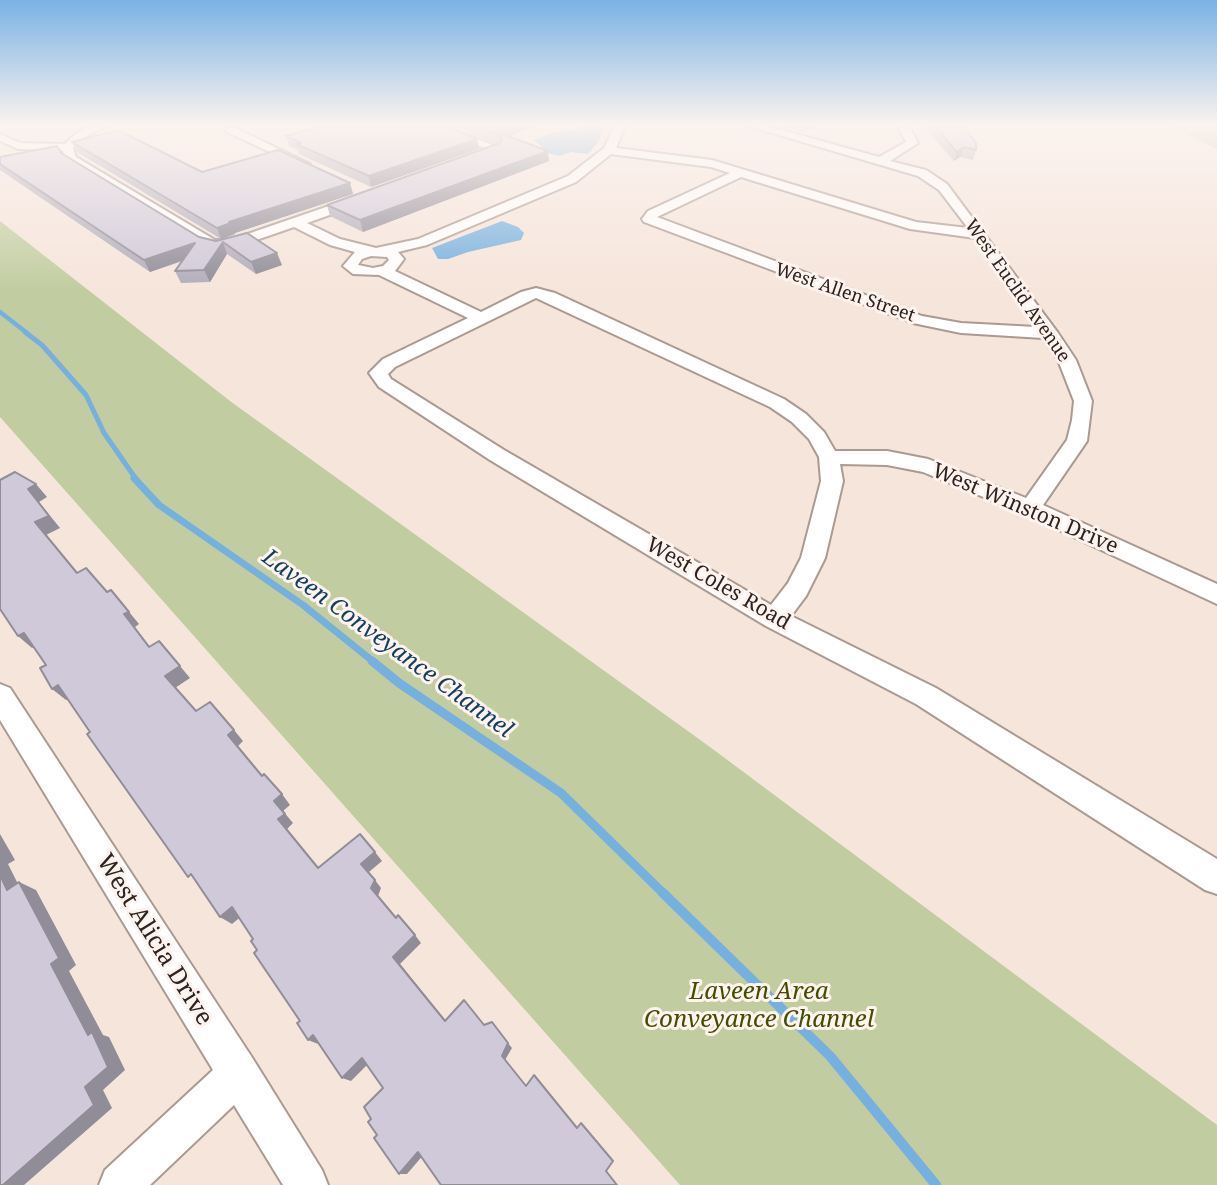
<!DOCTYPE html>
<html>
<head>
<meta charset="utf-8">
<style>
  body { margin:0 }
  canvas { display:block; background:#f6e5db }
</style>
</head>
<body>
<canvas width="1217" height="1185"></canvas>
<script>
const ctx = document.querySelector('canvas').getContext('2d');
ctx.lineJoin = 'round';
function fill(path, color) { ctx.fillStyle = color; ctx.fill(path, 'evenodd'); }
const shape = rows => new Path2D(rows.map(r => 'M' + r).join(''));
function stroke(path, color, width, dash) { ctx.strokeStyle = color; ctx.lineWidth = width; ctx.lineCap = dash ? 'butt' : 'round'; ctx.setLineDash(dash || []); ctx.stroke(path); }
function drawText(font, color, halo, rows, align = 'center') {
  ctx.font = font + ' "Noto Serif",serif'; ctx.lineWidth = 6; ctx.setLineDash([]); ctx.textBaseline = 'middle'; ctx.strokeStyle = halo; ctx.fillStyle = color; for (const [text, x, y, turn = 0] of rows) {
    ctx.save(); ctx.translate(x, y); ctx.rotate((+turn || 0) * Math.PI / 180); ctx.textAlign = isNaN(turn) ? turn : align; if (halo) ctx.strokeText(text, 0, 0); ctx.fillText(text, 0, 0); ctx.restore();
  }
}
const green = shape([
  [1167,124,1217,124,1217,149],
  [0,221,230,401,710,747,1217,1125,1217,1185,680,1185,0,417]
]);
const water = shape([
  [584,124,604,124,599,141,588,154,571,152,560,156,540,151,542,147,534,140,554,132,578,129],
  [502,221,518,227,524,233,521,240,468,252,448,259,438,259,432,248]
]);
const streamFar4 = shape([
  [0,312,27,333]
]);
const streamFar3 = shape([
  [25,332,42,345,86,395,104,433,136,479]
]);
const streamFar2 = shape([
  [134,478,159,505,303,605,375,663]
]);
const streamFar1 = shape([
  [372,661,399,683,561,793,665,895]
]);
const stream = shape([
  [663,893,830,1056,936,1185]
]);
const street = shape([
  [95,124,109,124,82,139,73,148,76,157,215,240,233,239,358,196,363,197,363,203,307,223,340,239,376,248,418,239,568,176,604,148,616,124,626,124,616,148,712,160,916,222,968,228,939,190,918,176,742,124,760,124,879,157,906,142,897,124,908,124,918,143,890,161,926,170,947,184,1058,333,1076,360,1092,401,1087,441,1043,505,1217,584,1217,604,1022,513,923,472,887,465,840,464,843,481,825,558,806,596,791,616,936,688,1217,859,1217,894,1205,890,916,704,766,626,490,460,379,387,369,373,383,359,468,318,379,275,353,274,343,266,355,252,330,245,294,227,236,247,220,250,205,246,68,161,62,150,18,149,0,141,0,134,20,143,65,144,74,135,95,124],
  [611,154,711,167,730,173,648,211,642,219,644,222,913,323,961,333,1043,338,1058,360,1074,401,1072,420,1067,440,1026,498,928,459,887,451,835,451,824,432,806,414,784,399,555,293,536,288,521,292,481,312,395,271,404,259,398,252,427,245,576,182,611,154],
  [741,177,910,229,975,238,1036,327,961,323,922,316,657,217,741,177],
  [371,256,387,257,389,260,383,266,373,268,358,265,362,259,371,256],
  [536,298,770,407,792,422,809,439,819,457,821,481,801,558,788,583,771,605,504,450,391,379,388,374,395,367,536,298],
  [425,124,441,124,502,149,492,151,425,124],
  [227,128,235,128,310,164,300,166,227,132,227,128],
  [0,684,10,688,253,1059,322,1170,328,1185,283,1185,234,1105,150,1185,99,1185,105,1170,213,1070,0,720,0,684]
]);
const wall = shape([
  [449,124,541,124,508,136,549,161,363,232,330,216,327,205,496,144],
  [774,124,821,124,802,132],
  [922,124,962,124,976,150,973,160,960,157,954,161],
  [286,136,477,139,479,149,371,187,299,154,298,150,289,146],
  [72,142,202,172,350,183,353,194,235,233,235,234,221,239,77,152],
  [0,157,199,237,216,241,247,233,282,265,256,274,227,254,210,282,181,283,175,271,183,261,150,272,0,170]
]);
const shadedWall = shape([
  [513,124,541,124,502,139,502,137,494,131],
  [804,124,821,124,802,132],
  [477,139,479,149,371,187,369,176],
  [964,147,960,157,954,161,957,152],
  [548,151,549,161,363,232,360,220],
  [350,183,353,194,235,233,235,234,221,239,217,228,229,222],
  [223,242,227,254,210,282,204,270],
  [195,243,200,254,150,272,144,260],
  [277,253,282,265,256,274,251,262],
  [36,484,47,497,39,502,60,528,46,535,35,522,28,489],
  [111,590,139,624,135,627,160,660,149,647,124,614],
  [24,633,37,645,32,648,18,636],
  [159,641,190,678,175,688,165,676],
  [58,685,71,697,66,700,52,689],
  [234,730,243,741,238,746,228,735],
  [282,794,290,805,283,811,293,823,287,829,327,877,278,819,274,801],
  [0,834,15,860,8,864,25,898,7,890,0,875],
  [375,852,382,861,369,872,361,864],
  [375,880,381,888,378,896,371,888],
  [19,882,36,890,76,965,69,971,103,1035,109,1037,125,1070,103,1090,112,1108,24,1185,3,1185,85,1087,88,1035,51,964],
  [232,907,243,915,232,924,220,917],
  [415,935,421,943,400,964,450,1026,445,1021,393,957],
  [313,1035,318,1044,308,1040],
  [508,1043,512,1048,505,1060,502,1056],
  [362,1058,370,1062,351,1081,342,1078],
  [418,1152,425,1153,407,1174,399,1174]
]);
const building = shape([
  [328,124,442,124,477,139,369,176,296,144,301,143,286,136,328,124],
  [471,124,513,124,494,131,548,151,360,220,327,205,500,143,502,137,471,124],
  [933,124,962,124,976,143,976,150,964,147,957,152,933,124],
  [118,130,202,172,278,150,350,183,229,222,231,223,217,228,72,142,118,130],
  [57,146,61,153,199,237,216,241,247,233,277,253,251,262,223,242,204,270,175,271,195,243,144,260,0,164,0,157,57,146],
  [15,472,36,484,28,489,49,516,35,522,77,573,86,568,107,592,111,590,129,612,124,614,149,647,159,641,180,666,165,676,196,711,210,702,234,730,228,735,262,776,264,774,282,794,274,801,285,814,278,819,318,868,360,834,375,852,361,864,375,880,371,888,396,918,398,915,415,935,393,957,445,1021,464,1000,484,1025,492,1022,508,1043,502,1056,526,1086,534,1075,577,1128,581,1123,613,1161,606,1171,617,1185,441,1185,418,1152,399,1174,374,1138,377,1135,368,1122,371,1119,364,1107,383,1088,362,1058,342,1078,313,1035,308,1040,297,1023,300,1021,254,953,257,950,251,941,253,939,232,907,220,917,191,874,188,877,87,734,90,732,58,685,52,689,40,668,46,665,24,633,18,636,0,609,0,480,15,472],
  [0,875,7,890,19,882,59,958,51,964,88,1035,92,1032,108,1067,85,1087,94,1105,3,1185,0,1185,0,875]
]);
const farStreetnames = [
  ["West Euclid Avenue",1017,291,55],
  ["West Allen Street",845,293,19]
];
const streetNames = [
  ["West Winston Drive",1025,509,23],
  ["West Coles Road",718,584,30]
];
const waterNames = [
  ["Laveen Conveyance Channel",387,644,36]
];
const nearStreetnames = [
  ["West Alicia Drive",154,940,58]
];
const nearParknames = [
  ["Laveen Area",759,992],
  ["Conveyance Channel",759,1020]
];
fill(green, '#c1cda0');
fill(water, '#75b0de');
stroke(streamFar4, '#75b0de', 4.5);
stroke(streamFar3, '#75b0de', 5);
stroke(streamFar2, '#75b0de', 7);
stroke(streamFar1, '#75b0de', 9);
stroke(stream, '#75b0de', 10);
stroke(street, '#aa9a91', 4);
fill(street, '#fff');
fill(wall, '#b2adbb');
fill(shadedWall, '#918d98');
fill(building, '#cfc9d9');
stroke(building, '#918d98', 2);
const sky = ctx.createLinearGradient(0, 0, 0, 290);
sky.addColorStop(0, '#7ab2e4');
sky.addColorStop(0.43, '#fbf3ef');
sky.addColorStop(1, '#fbf3ef00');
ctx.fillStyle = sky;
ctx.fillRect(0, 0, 1217, 290);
drawText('18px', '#2b2421', '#fef3ee', farStreetnames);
drawText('21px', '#2b2421', '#fef3ee', streetNames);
drawText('italic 23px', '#133f5f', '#fef3ee', waterNames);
drawText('24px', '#2b2421', '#fef3ee', nearStreetnames);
drawText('italic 24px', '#424f00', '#fef3ee', nearParknames);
</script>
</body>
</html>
